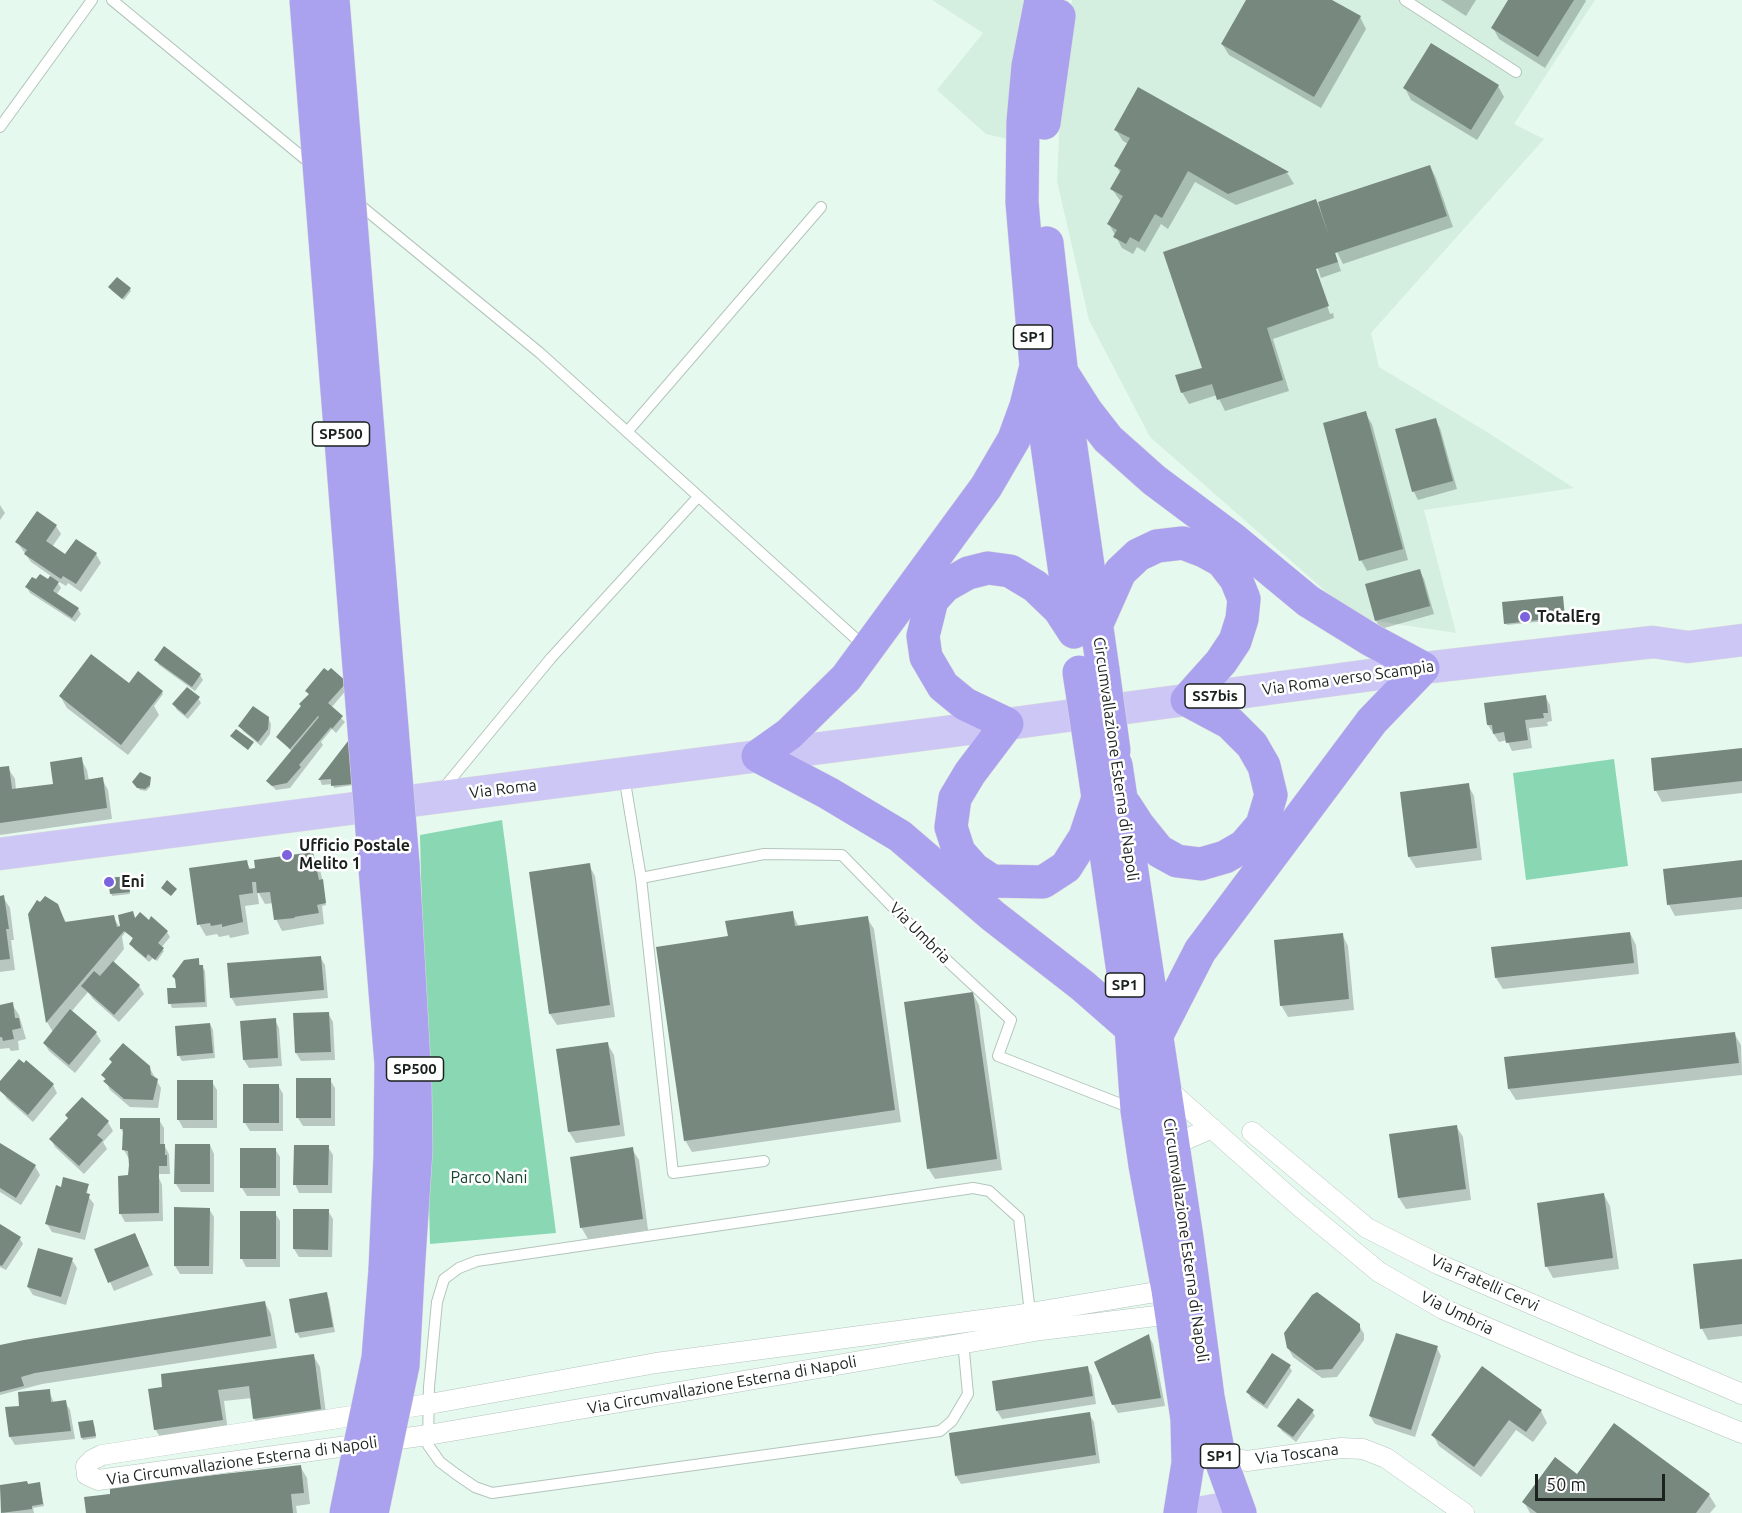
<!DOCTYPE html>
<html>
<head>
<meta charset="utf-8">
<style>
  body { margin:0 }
  #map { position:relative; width:1742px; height:1513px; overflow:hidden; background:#e6f9ef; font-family:Ubuntu,sans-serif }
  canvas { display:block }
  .scale { position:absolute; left:1535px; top:1474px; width:130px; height:27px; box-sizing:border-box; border:3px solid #1a211e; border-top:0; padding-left:8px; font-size:18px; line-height:21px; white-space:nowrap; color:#1a211e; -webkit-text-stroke:4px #fff; paint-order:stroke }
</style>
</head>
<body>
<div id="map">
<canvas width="1742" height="1513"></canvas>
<div class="scale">50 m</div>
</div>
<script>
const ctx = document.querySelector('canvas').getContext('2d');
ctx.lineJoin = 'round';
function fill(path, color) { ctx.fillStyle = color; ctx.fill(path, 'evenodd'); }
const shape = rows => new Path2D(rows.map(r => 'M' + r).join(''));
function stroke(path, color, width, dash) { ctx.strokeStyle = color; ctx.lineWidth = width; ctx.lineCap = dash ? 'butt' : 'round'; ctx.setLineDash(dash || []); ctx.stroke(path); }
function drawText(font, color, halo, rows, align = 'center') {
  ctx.font = font + ' Ubuntu,sans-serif'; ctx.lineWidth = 5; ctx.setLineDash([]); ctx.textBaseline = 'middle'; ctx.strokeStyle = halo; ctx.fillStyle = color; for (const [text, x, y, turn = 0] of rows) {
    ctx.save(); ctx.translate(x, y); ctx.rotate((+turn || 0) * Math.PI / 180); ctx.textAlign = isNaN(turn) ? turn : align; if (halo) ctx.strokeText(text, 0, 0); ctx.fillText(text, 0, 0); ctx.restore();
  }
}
const built = shape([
  [932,0,1031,0,1012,140,986,134,937,90,983,33],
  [1072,0,1595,0,1514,124,1544,139,1371,333,1379,367,1487,432,1574,488,1424,510,1456,633,1356,618,1150,437,1089,320,1057,181,1061,93]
]);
const green = shape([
  [1614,759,1628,866,1526,880,1513,773],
  [502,820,556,1233,430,1244,420,835]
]);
const shadow = shape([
  [1248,0,1329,0,1360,17,1366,29,1321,108,1229,55,1222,44],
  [1441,0,1476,0,1466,16],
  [1510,0,1585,0,1586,1,1545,68,1499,39,1493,28],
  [1498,86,1504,97,1477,140,1411,100,1405,88],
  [1139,89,1288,174,1294,184,1236,205,1195,182,1168,229,1161,224,1145,252,1137,247,1133,254,1122,248,1109,224,1121,202,1112,189,1121,174,1116,166,1128,144,1123,141,1116,130],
  [1430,166,1436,178,1453,227,1343,264,1337,252,1335,253,1341,271,1321,278,1301,219,1297,219,1330,314,1333,313,1334,318,1273,339,1289,391,1225,411,1217,395,1189,404,1182,392,1177,376,1204,369,1165,253,1316,201,1322,211,1320,203],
  [130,289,131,291,124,300,111,290],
  [1365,413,1372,424,1408,560,1367,571,1361,560],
  [1435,420,1440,428,1457,489,1418,500,1414,492,1397,430],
  [0,505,5,513,0,520],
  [56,526,61,534,52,547,66,556,96,554,101,563,81,592,68,583,66,586,56,580,61,588,56,595,78,609,81,614,75,622,30,593,27,587,48,582,51,576,31,562,17,542],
  [1420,571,1424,579,1434,614,1381,629,1376,621],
  [1562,597,1565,619,1507,625,1506,623],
  [156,660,200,675,203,680,195,691,159,665],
  [325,671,348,688,331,708,345,722,336,733,332,729,321,742,323,745,290,788,276,790,268,782,292,752,278,737,310,695,307,691],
  [129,685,162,692,163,694,154,706,159,715,128,755,67,708,60,696],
  [1545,696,1550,705,1552,721,1547,722,1548,726,1529,728,1532,748,1512,751,1507,740,1499,742,1488,725],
  [198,698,201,703,188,719,177,710,174,705],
  [268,718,271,724,270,734,261,746,243,731,240,726],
  [355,735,353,785,334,788,333,784,322,785,320,780],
  [1742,749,1742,793,1662,802,1656,791],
  [81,759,87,770,89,781,102,779,108,790,112,819,0,835,0,769,8,768,15,779,16,790,55,785],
  [150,778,150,787,146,791,140,790,134,782],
  [1468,785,1474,796,1482,860,1416,868,1409,857],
  [312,853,319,865,323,883,326,905,322,906,324,924,282,931,276,919,274,903,265,904,257,890,259,904,245,906,249,934,230,938,229,935,219,937,217,934,206,936,199,924,246,862,251,870],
  [1742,861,1742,909,1675,916,1669,905,1665,870],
  [589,865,595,876,615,1017,557,1025,550,1014],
  [127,877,130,894,112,896,109,880],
  [3,897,10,908,14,940,11,940,15,970,0,972,0,898],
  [57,905,67,924,113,917,122,931,135,921,167,932,170,937,161,948,164,951,157,961,153,958,149,962,134,949,131,944,134,940,126,931,122,937,124,949,113,963,139,986,144,994,119,1022,93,999,88,992,71,1012,96,1033,101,1041,75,1073,49,1051,44,1043,53,1032,47,1022,29,914],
  [792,913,799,927,867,918,874,929,901,1122,692,1152,685,1140,729,938],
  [1630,933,1636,945,1639,974,1503,989,1496,978],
  [1342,934,1348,946,1354,1010,1288,1017,1281,1005],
  [320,957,325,965,328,998,236,1006,231,997],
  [199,960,200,966,202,966,205,971,207,1007,172,1008,170,1003,177,989],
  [973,994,979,1005,1002,1170,935,1179,928,1168],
  [12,1004,19,1015,26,1039,18,1041,19,1050,11,1051,9,1048,0,1049,0,1006],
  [328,1013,333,1022,335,1060,301,1061,296,1053],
  [275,1020,279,1028,282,1066,249,1068,244,1060],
  [210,1024,213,1030,215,1058,182,1061,179,1056,176,1027],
  [1734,1033,1741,1045,1742,1075,1516,1100,1509,1089],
  [607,1043,614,1055,625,1136,576,1143,569,1132],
  [149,1067,161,1088,158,1108,130,1107,110,1090,103,1075],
  [298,1080,330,1080,335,1088,335,1126,303,1126,298,1118],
  [212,1082,217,1090,217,1128,183,1128,178,1119],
  [0,1083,53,1085,57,1093,33,1122,7,1099,0,1088],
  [278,1085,283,1094,283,1131,250,1131,245,1123],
  [82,1099,108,1122,113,1131,103,1142,107,1149,84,1174,55,1147,51,1139,69,1119],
  [159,1120,164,1128,164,1145,169,1154,170,1174,159,1174,159,1178,162,1185,163,1221,125,1222,120,1213,130,1177,129,1159,124,1150,124,1134,121,1129],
  [1456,1126,1463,1137,1471,1200,1406,1209,1399,1198,1391,1135],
  [0,1145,35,1166,40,1175,21,1205,0,1192],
  [210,1145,214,1154,214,1192,181,1192,176,1184],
  [328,1147,333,1155,332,1193,299,1193,295,1184],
  [275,1149,280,1157,280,1196,247,1196,242,1188],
  [632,1149,639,1160,648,1230,588,1239,581,1227],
  [88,1185,87,1195,94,1204,85,1240,52,1232,47,1224,64,1189],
  [1604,1195,1610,1206,1619,1269,1553,1278,1547,1267,1538,1204],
  [209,1209,214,1217,213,1274,180,1274,175,1266],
  [328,1211,333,1219,332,1257,299,1257,294,1249],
  [275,1213,280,1221,280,1267,246,1267,242,1259],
  [0,1226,20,1239,23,1244,6,1270,0,1267],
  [135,1234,153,1275,114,1291,96,1250],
  [72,1260,77,1268,66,1305,33,1295,28,1287],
  [1742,1260,1742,1336,1708,1340,1702,1329],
  [326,1294,329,1299,335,1332,300,1338,297,1333],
  [265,1303,271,1314,277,1348,42,1384,0,1395,0,1347],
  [1359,1325,1364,1334,1364,1340,1337,1377,1322,1378,1293,1357,1288,1348],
  [1149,1336,1153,1344,1165,1406,1118,1413,1113,1404],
  [1437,1348,1441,1356,1415,1437,1375,1424,1370,1416],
  [313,1355,320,1367,327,1421,261,1429,254,1418,252,1398,224,1401,228,1432,162,1440,155,1429,150,1390],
  [1289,1366,1292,1371,1267,1409,1251,1398,1248,1392],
  [1087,1368,1092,1376,1096,1404,1002,1419,997,1411],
  [49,1391,54,1403,65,1402,70,1410,75,1439,15,1445,10,1437,7,1409,21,1407],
  [1312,1411,1315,1416,1296,1442,1282,1431,1279,1426],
  [1541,1411,1547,1423,1533,1442,1516,1430,1481,1477,1439,1446,1433,1435],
  [1089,1414,1094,1422,1100,1463,961,1484,956,1476],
  [94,1424,96,1438,83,1440,82,1438],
  [300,1466,307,1478,310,1504,296,1506,297,1513,88,1513],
  [1577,1476,1709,1495,1716,1506,1710,1513,1530,1513,1524,1502],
  [27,1482,28,1485,40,1486,44,1506,33,1508,34,1513,3,1513,0,1487]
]);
const building = shape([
  [1246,0,1332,0,1361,16,1314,97,1221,44],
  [1508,0,1574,0,1538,57,1491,28],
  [1431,43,1499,85,1471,130,1403,88],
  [1138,87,1289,172,1228,194,1188,171,1162,218,1155,214,1139,242,1130,237,1126,244,1113,237,1117,230,1107,224,1123,196,1110,189,1121,170,1114,166,1130,138,1114,130],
  [1430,165,1447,216,1335,253,1338,262,1316,269,1329,306,1267,328,1283,380,1217,400,1212,384,1181,393,1175,375,1202,368,1163,252,1316,199,1329,236,1318,202],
  [117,277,131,288,122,299,108,287],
  [1366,411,1403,549,1359,561,1323,423],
  [1436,418,1453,481,1412,492,1395,429],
  [37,511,57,525,46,541,65,554,76,539,97,553,76,584,63,576,61,579,24,554,27,550,15,542],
  [1420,569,1430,606,1375,621,1365,584],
  [40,574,48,579,50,576,59,582,53,591,79,608,72,618,25,587,32,577,36,579],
  [1563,596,1565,617,1504,624,1502,602],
  [164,646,201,674,192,687,154,660],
  [91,654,129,683,138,671,163,691,121,745,59,696],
  [324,668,328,671,331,668,347,682,328,703,343,716,332,729,331,727,299,765,301,767,287,783,272,786,266,781,319,717,318,716,290,749,276,737,301,706,299,704,309,694,305,691],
  [187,687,200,697,185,715,172,704],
  [1546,695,1548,713,1543,713,1544,718,1525,720,1528,740,1506,743,1504,732,1493,734,1492,725,1487,725,1484,703],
  [253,706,269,717,268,729,258,742,238,726],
  [236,729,254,742,248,750,230,736],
  [355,732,353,784,331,786,331,779,318,780],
  [1742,748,1742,781,1654,791,1651,758],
  [82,757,85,780,103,777,107,808,0,823,0,767,9,766,12,789,53,784,50,762],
  [140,772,151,777,150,785,145,789,137,788,132,782],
  [1469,783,1477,848,1408,857,1400,792],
  [313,852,319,880,323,879,326,903,317,905,319,913,294,917,295,918,274,920,270,892,257,893,256,882,252,882,253,893,239,895,243,922,222,927,222,924,211,926,210,923,197,925,189,868,247,860,249,869,255,868,254,860],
  [1742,860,1742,897,1667,905,1663,869],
  [590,863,610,1005,549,1014,529,872],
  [128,876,130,892,110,894,108,878],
  [167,880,177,889,171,896,161,888],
  [4,895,9,929,6,929,10,959,0,960,0,896],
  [45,896,58,904,65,922,114,915,117,927,120,926,118,915,133,911,135,918,140,912,149,920,151,916,168,931,158,943,164,948,155,960,148,954,146,958,129,944,133,938,124,931,46,1023,28,914,37,900,40,902],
  [793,911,795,926,868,916,895,1110,684,1141,656,947,728,936,725,921],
  [1630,932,1634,963,1495,978,1491,947],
  [1343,933,1349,999,1280,1006,1274,940],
  [321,956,324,990,230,998,227,963],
  [199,958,199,965,203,965,205,1002,168,1004,167,988,176,988,175,979,172,976,184,960],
  [113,961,140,985,114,1015,81,986,94,971,100,976],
  [973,992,997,1159,927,1169,904,1002],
  [13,1002,15,1018,19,1018,21,1028,12,1030,14,1039,3,1041,2,1037,0,1037,0,1005],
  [70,1009,97,1032,69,1065,43,1043],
  [329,1012,331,1052,295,1053,293,1013],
  [276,1018,278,1058,243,1060,240,1021],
  [210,1023,213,1053,177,1056,175,1026],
  [1735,1032,1739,1063,1508,1089,1504,1057],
  [608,1042,620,1125,568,1132,556,1049],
  [123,1043,150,1066,151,1075,158,1079,153,1100,124,1099,103,1081,106,1079,101,1075,112,1062,109,1059],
  [19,1059,24,1063,26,1060,54,1084,28,1115,0,1091,0,1081],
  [296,1078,331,1078,331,1118,296,1118],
  [177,1080,213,1080,213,1120,177,1120],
  [243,1084,279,1084,279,1123,243,1123],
  [82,1097,109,1121,97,1135,103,1140,79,1166,49,1139,68,1118,65,1115],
  [120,1118,160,1118,160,1144,165,1144,165,1155,167,1155,167,1166,159,1166,159,1213,119,1214,118,1176,128,1175,129,1165,128,1151,122,1150,123,1129,120,1129],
  [1457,1125,1466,1189,1398,1198,1389,1134],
  [0,1143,36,1165,16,1198,0,1188],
  [175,1144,210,1144,210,1184,174,1184],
  [294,1145,329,1145,328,1185,293,1185],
  [633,1147,643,1219,580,1228,570,1157],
  [240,1148,276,1148,276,1188,240,1188],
  [63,1177,89,1184,86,1193,90,1194,80,1233,45,1224,56,1185,61,1187],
  [1604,1193,1613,1258,1545,1267,1537,1203],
  [174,1207,210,1208,209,1266,174,1266],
  [293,1209,329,1209,328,1250,293,1249],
  [240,1211,276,1211,276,1259,240,1259],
  [0,1224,21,1237,2,1266,0,1265],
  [135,1233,149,1266,108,1283,94,1249],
  [38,1248,73,1258,61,1297,27,1287],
  [1742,1259,1742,1324,1700,1329,1693,1264],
  [327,1292,333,1327,295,1333,289,1299],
  [1317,1292,1360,1324,1360,1331,1332,1369,1316,1370,1287,1348,1284,1333,1312,1295],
  [265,1301,271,1336,35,1373,21,1377,24,1386,0,1392,0,1345,24,1340],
  [1396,1333,1438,1346,1411,1430,1369,1416],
  [1149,1334,1161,1398,1112,1405,1094,1362],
  [1272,1353,1291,1365,1264,1405,1246,1392],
  [314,1354,321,1409,253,1419,249,1386,218,1390,223,1420,154,1430,148,1389,162,1387,161,1374],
  [1088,1366,1093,1396,996,1411,992,1381],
  [1482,1366,1542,1410,1526,1432,1509,1420,1474,1467,1431,1435],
  [50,1389,51,1402,66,1400,71,1431,9,1437,5,1407,19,1406,18,1392],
  [1298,1398,1314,1410,1293,1437,1277,1426],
  [1090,1412,1096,1455,955,1476,949,1433],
  [93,1420,96,1436,81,1438,78,1422],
  [1614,1423,1710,1494,1696,1513,1537,1513,1522,1502,1555,1457,1577,1474],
  [301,1465,304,1493,291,1494,293,1513,86,1513,84,1497,110,1494,110,1487],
  [27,1481,28,1484,40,1482,43,1504,32,1506,32,1509,1,1513,0,1485]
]);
const lane = shape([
  [112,0,311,164],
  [1405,0,1516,72],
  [0,127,92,0],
  [355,201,540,353,865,647],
  [627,432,821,207],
  [624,776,641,878,673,1173,764,1161],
  [442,790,551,658,698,497],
  [641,878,764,854,842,855,922,937,1011,1020,998,1056,1131,1108],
  [963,1341,968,1394,952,1421,940,1431,492,1493,475,1487,456,1474,440,1462,428,1445,429,1387,437,1302,444,1279,459,1268,477,1261,973,1188,989,1191,1019,1218,1030,1313]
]);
const street = shape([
  [1164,1086,1298,1205,1379,1272,1443,1309,1570,1363,1742,1433],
  [1252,1132,1367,1228,1438,1264,1742,1394],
  [1173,1145,1212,1128],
  [1168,1290,1012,1316,656,1363,435,1403,102,1455,92,1460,86,1466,87,1475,98,1480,428,1435,1041,1330,1172,1314],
  [1219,1455,1247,1461,1341,1448,1363,1449,1386,1458,1464,1513]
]);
const primary = shape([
  [0,854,1007,724,1423,668,1653,642,1688,647,1742,640],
  [1199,1513,1215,1510,1229,1513]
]);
const highway = shape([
  [1041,0,1028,66,1023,122,1022,202,1036,366,1073,630],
  [1044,123,1059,16],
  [1047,243,1067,420,1103,670],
  [1036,366,1026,406,1014,439,986,487,846,678,789,734,758,756,828,793,900,836,993,916,1083,986,1131,1028],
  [1061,371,1087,412,1108,439,1154,480,1233,539,1308,601,1371,640,1423,668,1372,721,1200,951,1157,1035],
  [1096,626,1120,572,1138,555,1157,546,1183,543,1204,551,1222,561,1236,579,1244,599,1242,619,1235,641,1221,662,1187,700,1230,723,1252,745,1264,766,1271,795,1262,825,1244,846,1225,857,1201,864,1177,861,1159,851,1138,825,1125,805],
  [1074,632,1059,609,1035,586,1010,571,988,568,968,573,945,586,932,600,923,636,926,657,943,686,965,704,1007,724,970,773,955,798,951,827,959,852,974,869,992,881,1043,882,1066,867,1085,837,1097,801],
  [1116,765,1187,1238,1208,1397,1219,1455,1240,1513],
  [1094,770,1131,1028,1137,1110,1145,1165,1168,1290,1187,1419,1188,1463,1180,1513],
  [403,864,415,1082,416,1150,408,1274],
  [375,868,391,1064,390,1157,385,1270]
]);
const highwayBridge = shape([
  [306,0,375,868],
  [333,0,403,864],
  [1103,670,1114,751],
  [1079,672,1094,770],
  [346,1513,378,1358,385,1270],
  [372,1513,403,1365,408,1274]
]);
const markers = [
  [1525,617,6,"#7b63dd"],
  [287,855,6,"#7b63dd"],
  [109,882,6,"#7b63dd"]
];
const shields = [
  [1033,337,39],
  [341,434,57],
  [1215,696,60],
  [1125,985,39],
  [415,1069,57],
  [1220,1456,39]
];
const shieldNames = [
  ["SP1",1033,337],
  ["SP500",341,434],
  ["SS7bis",1215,696],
  ["SP1",1125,985],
  ["SP500",415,1069],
  ["SP1",1220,1456]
];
const poiNames = [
  ["TotalErg",1537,617],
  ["Ufficio Postale",299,846],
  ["Melito 1",299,864],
  ["Eni",121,882]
];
const streetNames = [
  ["Via Roma verso Scampia",1348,678,-8],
  ["Circumvallazione Esterna di Napoli",1116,759,82],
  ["Via Roma",503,789,-7],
  ["Via Umbria",920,933,45],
  ["Circumvallazione Esterna di Napoli",1186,1240,82],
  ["Via Fratelli Cervi",1485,1283,24],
  ["Via Umbria",1457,1313,26],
  ["Via Circumvallazione Esterna di Napoli",722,1385,-10],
  ["Via Toscana",1297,1454,-7],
  ["Via Circumvallazione Esterna di Napoli",242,1461,-8]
];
const parkNames = [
  ["Parco Nani",489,1178]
];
fill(built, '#d4eee0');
fill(green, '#89d8b3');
fill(shadow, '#0003');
fill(building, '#77887f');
stroke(lane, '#b3c5bb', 12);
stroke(street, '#b3c5bb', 21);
stroke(primary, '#dadbdb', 33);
stroke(highway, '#dadbdb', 34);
stroke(lane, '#fff', 10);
stroke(street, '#fff', 20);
stroke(primary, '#cdc7f5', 32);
stroke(highway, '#aba2ef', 33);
stroke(highwayBridge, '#dadbdb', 34, []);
stroke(highwayBridge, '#aba2ef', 33);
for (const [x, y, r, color] of markers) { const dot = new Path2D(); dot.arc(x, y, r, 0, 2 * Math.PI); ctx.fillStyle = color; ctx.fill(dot); stroke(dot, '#fff', 2); }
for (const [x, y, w] of shields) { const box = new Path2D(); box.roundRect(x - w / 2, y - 12, w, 24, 4.5); ctx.fillStyle = '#fff'; ctx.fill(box); stroke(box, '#1a211e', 1.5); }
drawText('bold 15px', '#1a211e', null, shieldNames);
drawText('bold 16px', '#1a211e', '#fff', poiNames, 'left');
drawText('16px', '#1a211e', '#fff', streetNames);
drawText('16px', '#16412f', '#fff', parkNames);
</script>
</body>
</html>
